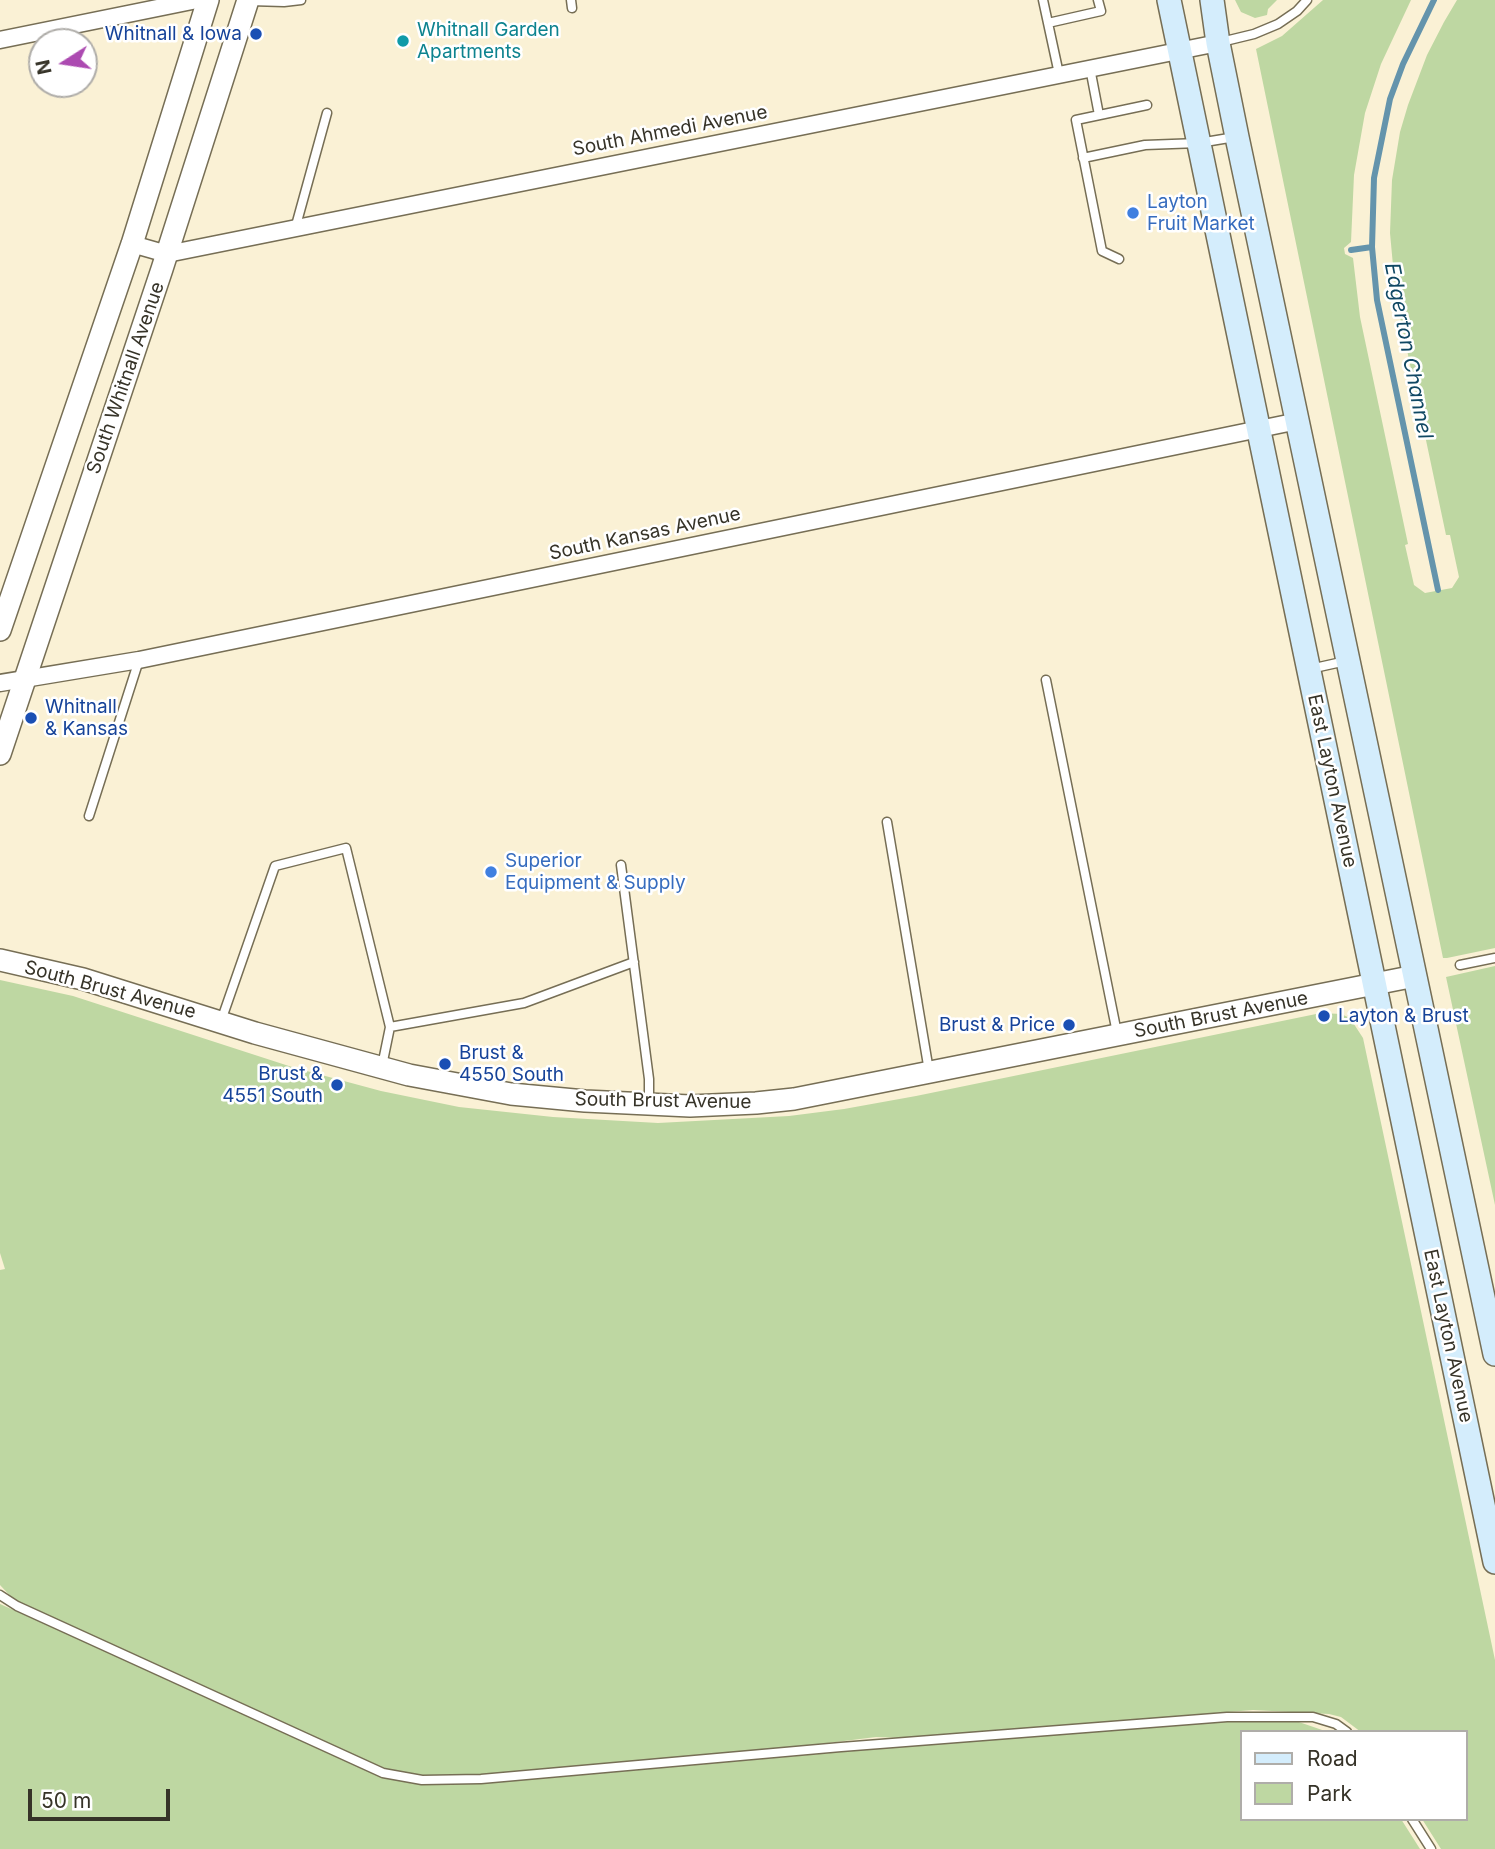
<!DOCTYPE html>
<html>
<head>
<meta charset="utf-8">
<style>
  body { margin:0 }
  #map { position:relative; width:1495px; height:1849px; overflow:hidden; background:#faf1d5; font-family:Inter,sans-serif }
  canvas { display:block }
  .legend { position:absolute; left:1240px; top:1730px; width:228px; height:91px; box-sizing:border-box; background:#fff; border:2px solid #afada9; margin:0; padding:9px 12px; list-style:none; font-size:21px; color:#363328 }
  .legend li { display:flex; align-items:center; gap:14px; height:35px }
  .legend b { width:35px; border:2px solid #afada9 }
  .north { position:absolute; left:28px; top:28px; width:70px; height:70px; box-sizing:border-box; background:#fff; border:2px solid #afada9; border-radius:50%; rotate:258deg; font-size:19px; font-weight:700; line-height:28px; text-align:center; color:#363328 }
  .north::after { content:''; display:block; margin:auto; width:24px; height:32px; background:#ac4ab1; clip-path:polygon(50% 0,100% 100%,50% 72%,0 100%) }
  .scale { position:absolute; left:28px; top:1789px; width:142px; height:32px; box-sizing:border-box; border:4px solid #363328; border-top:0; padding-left:9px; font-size:21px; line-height:24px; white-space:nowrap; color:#363328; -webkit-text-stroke:5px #fff; paint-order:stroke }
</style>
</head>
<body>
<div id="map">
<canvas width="1495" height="1849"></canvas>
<ul class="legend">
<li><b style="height:9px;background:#d4edfc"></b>Road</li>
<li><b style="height:19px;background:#bed7a2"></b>Park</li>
</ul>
<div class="north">N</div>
<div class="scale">50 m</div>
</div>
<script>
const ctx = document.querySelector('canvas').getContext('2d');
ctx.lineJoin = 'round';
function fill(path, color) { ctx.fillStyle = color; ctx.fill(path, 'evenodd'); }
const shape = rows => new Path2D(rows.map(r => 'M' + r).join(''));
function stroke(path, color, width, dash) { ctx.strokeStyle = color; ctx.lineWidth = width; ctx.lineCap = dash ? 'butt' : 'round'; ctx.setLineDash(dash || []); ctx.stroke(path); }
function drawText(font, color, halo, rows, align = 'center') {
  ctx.font = font + ' Inter,sans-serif'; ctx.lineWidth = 5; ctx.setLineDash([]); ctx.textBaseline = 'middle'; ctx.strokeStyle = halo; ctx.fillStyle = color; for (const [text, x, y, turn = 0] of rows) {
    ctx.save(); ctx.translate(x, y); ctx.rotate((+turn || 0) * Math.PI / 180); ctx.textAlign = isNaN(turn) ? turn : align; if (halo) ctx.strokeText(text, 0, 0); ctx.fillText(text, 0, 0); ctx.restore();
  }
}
const green = shape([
  [1235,0,1277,0,1268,9,1267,15,1255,18,1241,12],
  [1323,0,1411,0,1381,64,1365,113,1354,175,1351,242,1344,248,1345,254,1353,258,1360,317,1408,544,1405,545,1414,585,1425,593,1452,588,1459,577,1450,535,1446,535,1396,298,1390,233,1392,180,1400,132,1408,105,1427,55,1444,22,1457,0,1495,0,1495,948,1447,958,1443,958,1256,49,1282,36],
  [1495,966,1495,1205,1446,977],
  [0,980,73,996,292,1067,381,1091,459,1107,553,1117,658,1123,789,1116,844,1109,916,1096,1321,1013,1341,1014,1350,1018,1363,1038,1495,1660,1495,1849,1441,1849,1422,1819,1465,1819,1465,1732,1361,1732,1341,1717,1329,1714,1253,1710,905,1738,876,1737,796,1747,488,1774,426,1777,382,1768,13,1599,0,1585,0,1270,5,1269,0,1253],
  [0,1604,198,1692,363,1769,390,1779,415,1784,442,1785,548,1778,909,1746,1197,1722,1267,1719,1296,1721,1328,1732,1241,1732,1241,1819,1401,1819,1420,1849,0,1849]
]);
const stream = shape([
  [1434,0,1403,64,1390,99,1374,178,1372,247,1377,300,1438,590],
  [1351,250,1372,247]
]);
const service = shape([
  [571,0,572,8],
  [1043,0,1059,74],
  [250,1,284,2,301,0],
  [1048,23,1101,11,1098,0],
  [1221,42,1254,34,1278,24,1297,11,1307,0],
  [1090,68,1099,115],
  [1083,158,1145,145,1199,143,1235,137],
  [295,229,327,113],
  [1119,259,1102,251,1076,120,1147,105],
  [1310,669,1346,661],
  [1046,680,1117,1033],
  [89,816,139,660],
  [887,822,929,1071],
  [621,865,649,1079,649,1104],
  [1460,965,1495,958],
  [221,1021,275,866,346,848,390,1027,382,1066],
  [390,1027,524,1003,634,962],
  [0,1595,17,1606,383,1773,422,1780,481,1779,841,1747,1227,1717,1313,1717,1336,1724,1347,1732],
  [1412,1819,1431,1849]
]);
const minor = shape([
  [0,40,197,0],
  [132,244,167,254,1218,43],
  [0,683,139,660,1298,421]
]);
const tertiary = shape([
  [0,630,132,244,208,0],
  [0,754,162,269,248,0],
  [0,960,83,979,255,1033,409,1075,511,1094,585,1101,690,1106,756,1103,794,1099,1415,976]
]);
const secondary = shape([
  [1169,0,1495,1562],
  [1212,0,1218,43,1237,137,1495,1354]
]);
const markers = [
  [256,34,7,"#1a4fb4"],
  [403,41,7,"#0f9aa8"],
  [1133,213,7,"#3f7fe0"],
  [31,718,7,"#1a4fb4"],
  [491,872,7,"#3f7fe0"],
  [1324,1016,7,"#1a4fb4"],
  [1069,1025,7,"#1a4fb4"],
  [445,1064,7,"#1a4fb4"],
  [337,1085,7,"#1a4fb4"]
];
const cultureNames = [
  ["Whitnall Garden",417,30],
  ["Apartments",417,52]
];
const transitNames = [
  ["Whitnall & Iowa",242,34],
  ["Whitnall",45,707,"left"],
  ["& Kansas",45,729,"left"],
  ["Layton & Brust",1338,1016,"left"],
  ["Brust & Price",1055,1025],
  ["Brust &",459,1053,"left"],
  ["4550 South",459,1075,"left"],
  ["Brust &",323,1074],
  ["4551 South",323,1096]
];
const streetNames = [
  ["South Ahmedi Avenue",670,131,-11],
  ["South Whitnall Avenue",126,378,-71],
  ["South Kansas Avenue",645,534,-12],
  ["East Layton Avenue",1332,781,78],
  ["South Brust Avenue",110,990,15],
  ["South Brust Avenue",1221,1015,-11],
  ["South Brust Avenue",663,1101,1],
  ["East Layton Avenue",1448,1336,78]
];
const shopNames = [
  ["Layton",1147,202],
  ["Fruit Market",1147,224],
  ["Superior",505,861],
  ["Equipment & Supply",505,883]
];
const waterNames = [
  ["Edgerton Channel",1408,351,79]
];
fill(green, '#bed7a2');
stroke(stream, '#6494ac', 6);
stroke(service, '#766e55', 11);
stroke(minor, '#766e55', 19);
stroke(tertiary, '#766e55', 24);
stroke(secondary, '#766e55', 26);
stroke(service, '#fff', 8);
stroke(minor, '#fff', 16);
stroke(tertiary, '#fff', 21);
stroke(secondary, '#d4edfc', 23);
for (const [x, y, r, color] of markers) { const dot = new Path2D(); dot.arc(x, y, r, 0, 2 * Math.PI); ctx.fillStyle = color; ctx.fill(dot); stroke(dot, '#fff', 2.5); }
drawText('19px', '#0d838f', '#fff', cultureNames, 'left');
drawText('19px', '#164399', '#fff', transitNames, 'right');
drawText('19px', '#363328', '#fff', streetNames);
drawText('19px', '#366cbe', '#fff', shopNames, 'left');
drawText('italic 21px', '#104863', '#fff', waterNames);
</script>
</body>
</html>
